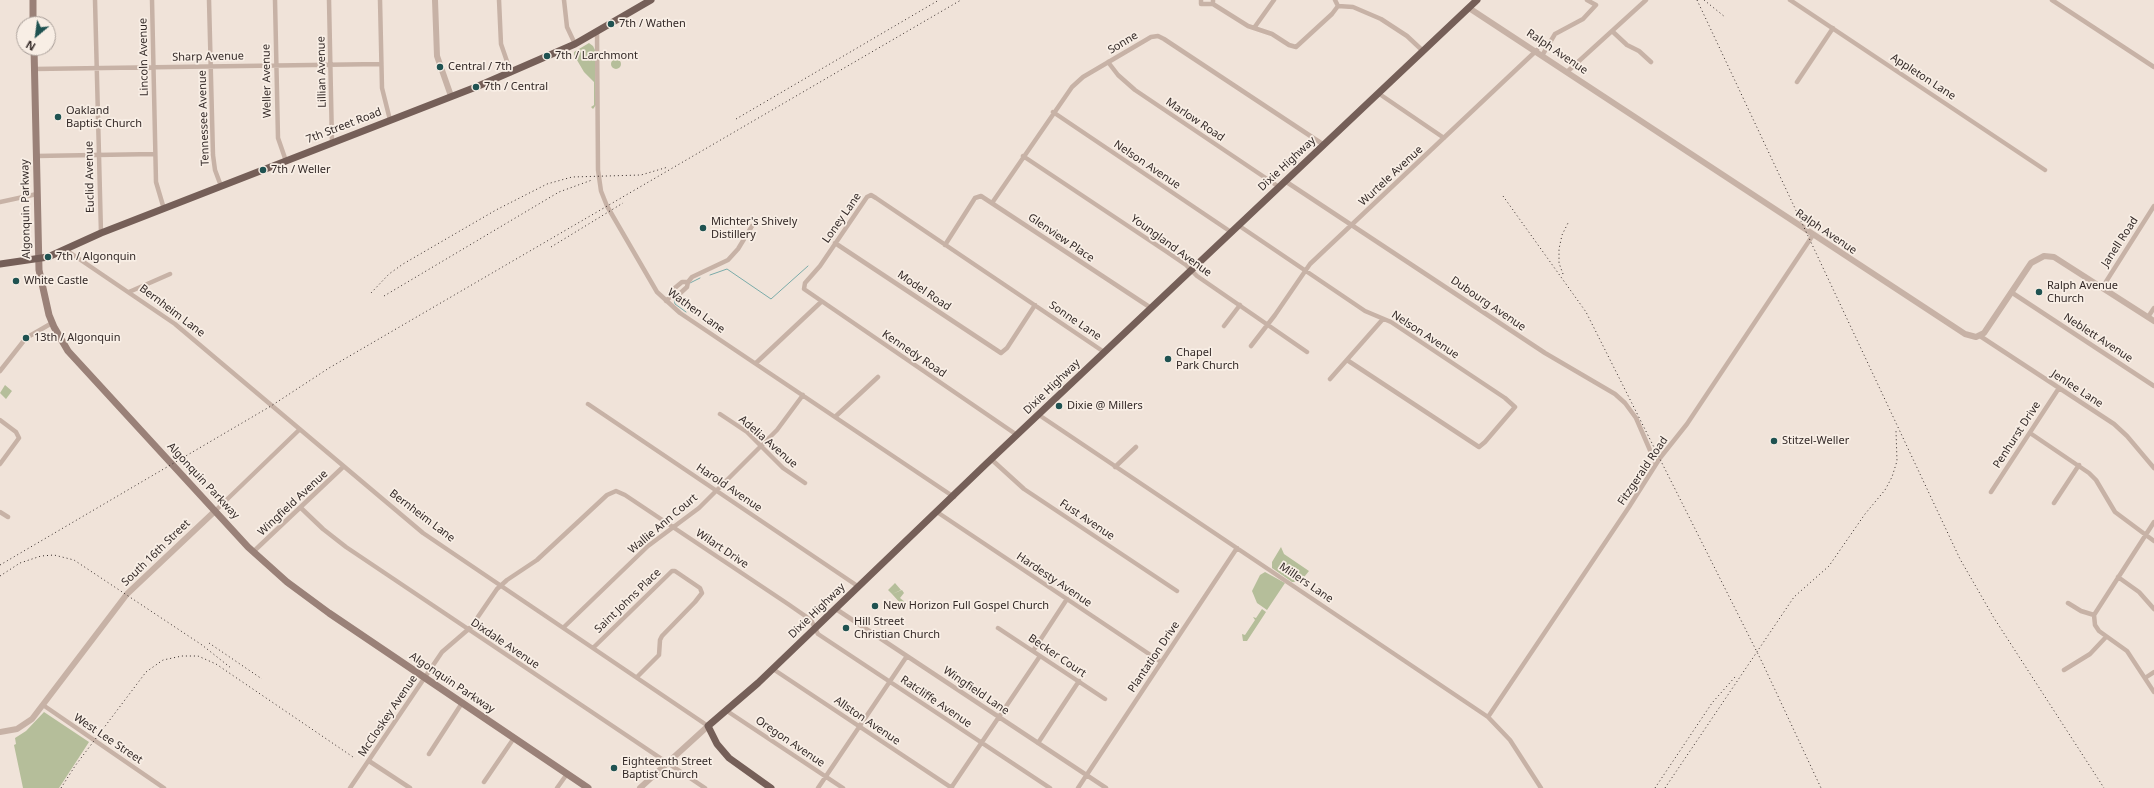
<!DOCTYPE html>
<html>
<head>
<meta charset="utf-8">
<style>
  body { margin:0 }
  #map { position:relative; width:2154px; height:788px; overflow:hidden; background:#f0e3d9; font-family:"Noto Sans",sans-serif }
  canvas { display:block }
  .north { position:absolute; left:16px; top:16px; width:40px; height:40px; box-sizing:border-box; background:#f8eee5; border:1px solid #a99f99; border-radius:50%; rotate:209deg; font-size:11px; font-weight:700; line-height:16px; text-align:center; color:#332927 }
  .north::after { content:''; display:block; margin:auto; width:14px; height:18px; background:#1f5251; clip-path:polygon(50% 0,100% 100%,50% 72%,0 100%) }
</style>
</head>
<body>
<div id="map">
<canvas width="2154" height="788"></canvas>
<div class="north">N</div>
</div>
<script>
const ctx = document.querySelector('canvas').getContext('2d');
ctx.lineJoin = 'round';
function fill(path, color) { ctx.fillStyle = color; ctx.fill(path, 'evenodd'); }
const shape = rows => new Path2D(rows.map(r => 'M' + r).join(''));
function stroke(path, color, width, dash) { ctx.strokeStyle = color; ctx.lineWidth = width; ctx.lineCap = dash ? 'butt' : 'round'; ctx.setLineDash(dash || []); ctx.stroke(path); }
function drawText(font, color, halo, rows, align = 'center') {
  ctx.font = font + ' "Noto Sans",sans-serif'; ctx.lineWidth = 3.5; ctx.setLineDash([]); ctx.textBaseline = 'middle'; ctx.strokeStyle = halo; ctx.fillStyle = color; for (const [text, x, y, turn = 0] of rows) {
    ctx.save(); ctx.translate(x, y); ctx.rotate((+turn || 0) * Math.PI / 180); ctx.textAlign = isNaN(turn) ? turn : align; if (halo) ctx.strokeText(text, 0, 0); ctx.fillText(text, 0, 0); ctx.restore();
  }
}
const green = shape([
  [589,43,593,46,595,50,596,105,593,109,591,107,594,105,594,82,584,72,574,55,574,52],
  '611 64a5 5 0 1 1 10 0a5 5 0 1 1-10 0Z',
  [5,385,12,391,6,399,0,393],
  [1281,547,1284,554,1309,571,1300,582,1292,582,1272,568,1272,562],
  [1265,572,1285,583,1267,610,1257,603,1252,591,1260,575],
  [895,583,901,590,892,594,888,590],
  [902,590,904,593,900,598,905,602,902,605,892,594],
  [1262,609,1266,612,1247,641,1243,641,1242,634,1245,635,1255,620,1253,617,1256,618],
  [44,712,89,742,59,788,23,788,14,745,16,744,15,738,26,731]
]);
const stream = shape([
  [710,275,727,269,771,299,808,266],
  [690,283,700,278],
  [674,298,675,304,686,312]
]);
const minor = shape([
  [95,0,101,233],
  [152,0,156,182,164,209],
  [209,0,213,155,215,170,221,186],
  [275,0,278,138,286,161],
  [329,0,332,143],
  [380,0,382,88,390,120],
  [499,0,501,44,511,73],
  [564,0,567,27,575,44],
  [1201,0,1201,4,1213,4],
  [1213,0,1213,4,1248,26,1272,34,1289,45,1296,47,1332,14,1338,6],
  [1335,0,1338,6],
  [1790,0,2045,170],
  [2052,0,2154,67],
  [1338,6,1353,7,1381,19,1407,36,1423,51],
  [1254,28,1274,0],
  [1612,31,1627,45,1639,51,1651,62],
  [597,32,598,170,601,191,607,206,657,292,680,313,954,497],
  [1543,54,1555,34,1583,19,1596,5,1587,0],
  [1108,62,1118,75,1135,90,1279,187],
  [34,69,381,64],
  [1568,71,1646,0],
  [1797,82,1833,28],
  [1378,93,1444,138],
  [1053,112,1231,232],
  [36,156,155,154],
  [1023,156,1167,252,1186,265,1197,276,1307,352],
  [1285,181,1545,353,1615,394,1625,403,1636,418,1656,464],
  [0,202,37,194],
  [992,203,1072,87,1083,77,1151,37,1158,36,1164,39,1324,145],
  [1238,225,1365,311,1391,322,1505,398,1515,407,1485,442,1479,447,1347,360],
  [835,243,1001,353,1007,348,1035,305],
  [945,245,975,198,981,196,1151,308],
  [66,250,175,324,423,533,708,726],
  [688,282,692,277,728,260,738,249,752,226],
  [2102,288,2154,206],
  [129,292,170,274],
  [2011,292,2154,386],
  [666,301,670,297,670,292,682,282,688,282,687,287,676,297,670,297],
  [2148,317,2154,308],
  [1224,326,1240,305],
  [1980,336,2114,424,2127,436,2154,468],
  [1251,346,1275,315,1310,264,1537,50],
  [756,363,821,302],
  [0,371,26,338,52,323],
  [1330,379,1383,319],
  [588,404,859,587],
  [720,414,747,432,783,468,805,483],
  [1039,415,1488,717,1510,740,1541,788],
  [836,416,878,377],
  [0,420,16,432,19,438,0,464],
  [2030,433,2089,473,2096,480,2115,512,2154,541],
  [1017,435,804,289,805,283,820,266,867,197,871,195,876,198,1104,352],
  [991,459,1024,489,1177,591],
  [1115,467,1136,447],
  [1991,492,2059,388],
  [2054,503,2079,465],
  [301,508,323,529,346,547,705,788],
  [215,511,299,430],
  [0,512,8,517],
  [937,512,1161,662],
  [253,552,343,467],
  [2118,577,2139,592,2154,609],
  [2068,603,2081,611,2094,615],
  [836,609,1106,788],
  [2094,615,2154,522],
  [2094,615,2095,625,2099,631,2127,651,2154,692],
  [564,627,648,546,699,508,777,430,803,395],
  [998,628,1105,699],
  [593,648,672,571,675,571,700,588,702,593,695,602,662,636,660,640,659,655,637,677],
  [1033,651,1067,599],
  [773,669,952,788],
  [2064,670,2090,654,2106,637],
  [2145,678,2154,672],
  [43,705,164,788],
  [727,711,843,788],
  [1488,717,1629,507,1660,458,1687,424,1813,235],
  [1038,743,1079,681],
  [429,754,462,703],
  [369,761,410,788],
  [484,782,514,738],
  [350,788,442,652,471,627,497,589,507,580,537,560,607,495,616,491,625,495,788,604,811,620,818,634,827,640,1050,788],
  [557,788,567,774],
  [818,788,907,656],
  [951,788,1040,656],
  [1078,788,1237,548]
]);
const tertiary = shape([
  [435,0,437,56,451,96],
  [1469,8,1965,334,1976,337,1984,333,2031,263,2044,256,2054,257,2154,321],
  [0,732,17,729,32,719,127,594,215,511],
  [640,788,708,726]
]);
const secondary = shape([
  [33,0,33,24],
  [34,48,39,270,49,315,54,327,68,351,248,547,287,582,329,613,588,788]
]);
const primary = shape([
  [0,264,48,257,101,233,476,87,575,44,651,0],
  [771,788,729,758,717,744,708,726,758,683,986,464,1477,0]
]);
const rail = shape([
  [1697,0,1960,559,1994,618,2104,788],
  [1704,0,1725,17],
  [736,119,939,0],
  [1503,196,1586,312,1762,662,1821,788],
  [551,247,623,203],
  [1563,274,1559,263,1559,249,1562,235,1568,223],
  [371,293,389,274,403,264,496,210,547,184,572,177,641,175,668,167],
  [384,296,559,192,592,180],
  [0,565,271,406,329,368,961,0],
  [0,576,20,563,41,556,54,555,74,560,202,645,231,668],
  [209,643,262,679],
  [61,788,75,766,146,672,163,660,182,656,198,656,216,664,353,757],
  [1655,788,1712,703,1735,677],
  [1665,788,1794,597,1829,566,1865,514,1885,490,1892,477,1897,461,1896,431]
]);
const markers = [
  [611,24,4,"#1f5251"],
  [547,56,4,"#1f5251"],
  [440,67,4,"#1f5251"],
  [476,87,4,"#1f5251"],
  [58,117,4,"#1f5251"],
  [263,170,4,"#1f5251"],
  [703,228,4,"#1f5251"],
  [48,257,4,"#1f5251"],
  [16,281,4,"#1f5251"],
  [2039,292,4,"#1f5251"],
  [26,338,4,"#1f5251"],
  [1168,359,4,"#1f5251"],
  [1059,406,4,"#1f5251"],
  [1774,441,4,"#1f5251"],
  [875,606,4,"#1f5251"],
  [846,628,4,"#1f5251"],
  [614,768,4,"#1f5251"]
];
const poiNames = [
  ["7th / Wathen",619,24],
  ["7th / Larchmont",555,56],
  ["Central / 7th",448,67],
  ["7th / Central",484,87],
  ["Oakland",66,111],
  ["Baptist Church",66,124],
  ["7th / Weller",271,170],
  ["Michter's Shively",711,222],
  ["Distillery",711,235],
  ["7th / Algonquin",56,257],
  ["White Castle",24,281],
  ["Ralph Avenue",2047,286],
  ["Church",2047,299],
  ["13th / Algonquin",34,338],
  ["Chapel",1176,353],
  ["Park Church",1176,366],
  ["Dixie @ Millers",1067,406],
  ["Stitzel-Weller",1782,441],
  ["New Horizon Full Gospel Church",883,606],
  ["Hill Street",854,622],
  ["Christian Church",854,635],
  ["Eighteenth Street",622,762],
  ["Baptist Church",622,775]
];
const streetNames = [
  ["Sonne",1123,43,-31],
  ["Ralph Avenue",1557,52,34],
  ["Lincoln Avenue",144,57,-91],
  ["Sharp Avenue",208,57,-1],
  ["Lillian Avenue",322,72,-91],
  ["Appleton Lane",1923,77,33],
  ["Weller Avenue",267,81,-91],
  ["Tennessee Avenue",204,118,-92],
  ["Marlow Road",1195,120,34],
  ["7th Street Road",344,126,-21],
  ["Dixie Highway",1287,164,-43],
  ["Nelson Avenue",1147,165,34],
  ["Wurtele Avenue",1391,176,-43],
  ["Euclid Avenue",90,177,-91],
  ["Algonquin Parkway",26,209,-91],
  ["Loney Lane",842,218,-55],
  ["Ralph Avenue",1826,232,34],
  ["Glenview Place",1061,238,34],
  ["Janell Road",2120,242,-57],
  ["Youngland Avenue",1171,246,36],
  ["Model Road",924,291,34],
  ["Dubourg Avenue",1488,304,34],
  ["Bernheim Lane",172,311,37],
  ["Wathen Lane",696,311,36],
  ["Sonne Lane",1075,321,34],
  ["Nelson Avenue",1425,335,33],
  ["Neblett Avenue",2098,338,33],
  ["Kennedy Road",914,354,34],
  ["Dixie Highway",1052,387,-44],
  ["Jenlee Lane",2077,389,33],
  ["Penhurst Drive",2017,435,-57],
  ["Adelia Avenue",768,442,41],
  ["Fitzgerald Road",1643,471,-56],
  ["Algonquin Parkway",203,481,47],
  ["Harold Avenue",729,488,34],
  ["Wingfield Avenue",293,503,-43],
  ["Bernheim Lane",422,516,37],
  ["Fust Avenue",1087,520,34],
  ["Wallie Ann Court",663,524,-40],
  ["Wilart Drive",722,549,34],
  ["South 16th Street",156,553,-44],
  ["Hardesty Avenue",1054,580,34],
  ["Millers Lane",1306,583,34],
  ["Saint Johns Place",628,601,-44],
  ["Dixie Highway",817,611,-44],
  ["Dixdale Avenue",505,644,34],
  ["Becker Court",1057,656,34],
  ["Plantation Drive",1154,657,-56],
  ["Algonquin Parkway",452,683,34],
  ["Wingfield Lane",976,691,34],
  ["Ratcliffe Avenue",936,702,34],
  ["McCloskey Avenue",388,716,-56],
  ["Allston Avenue",867,721,34],
  ["West Lee Street",108,739,34],
  ["Oregon Avenue",790,742,34]
];
fill(green, '#b5be9a');
stroke(stream, '#7aaba9', 1);
stroke(minor, '#c7b2a6', 4.5);
stroke(tertiary, '#c7b2a6', 6);
stroke(secondary, '#9a8178', 7);
stroke(primary, '#755f58', 7);
stroke(rail, '#332927', 1, [1, 3]);
for (const [x, y, r, color] of markers) { const dot = new Path2D(); dot.arc(x, y, r, 0, 2 * Math.PI); ctx.fillStyle = color; ctx.fill(dot); stroke(dot, '#f8eee5', 1.5); }
drawText('11px', '#332927', '#f8eee5', poiNames, 'left');
drawText('11px', '#332927', '#f8eee5', streetNames);
</script>
</body>
</html>
